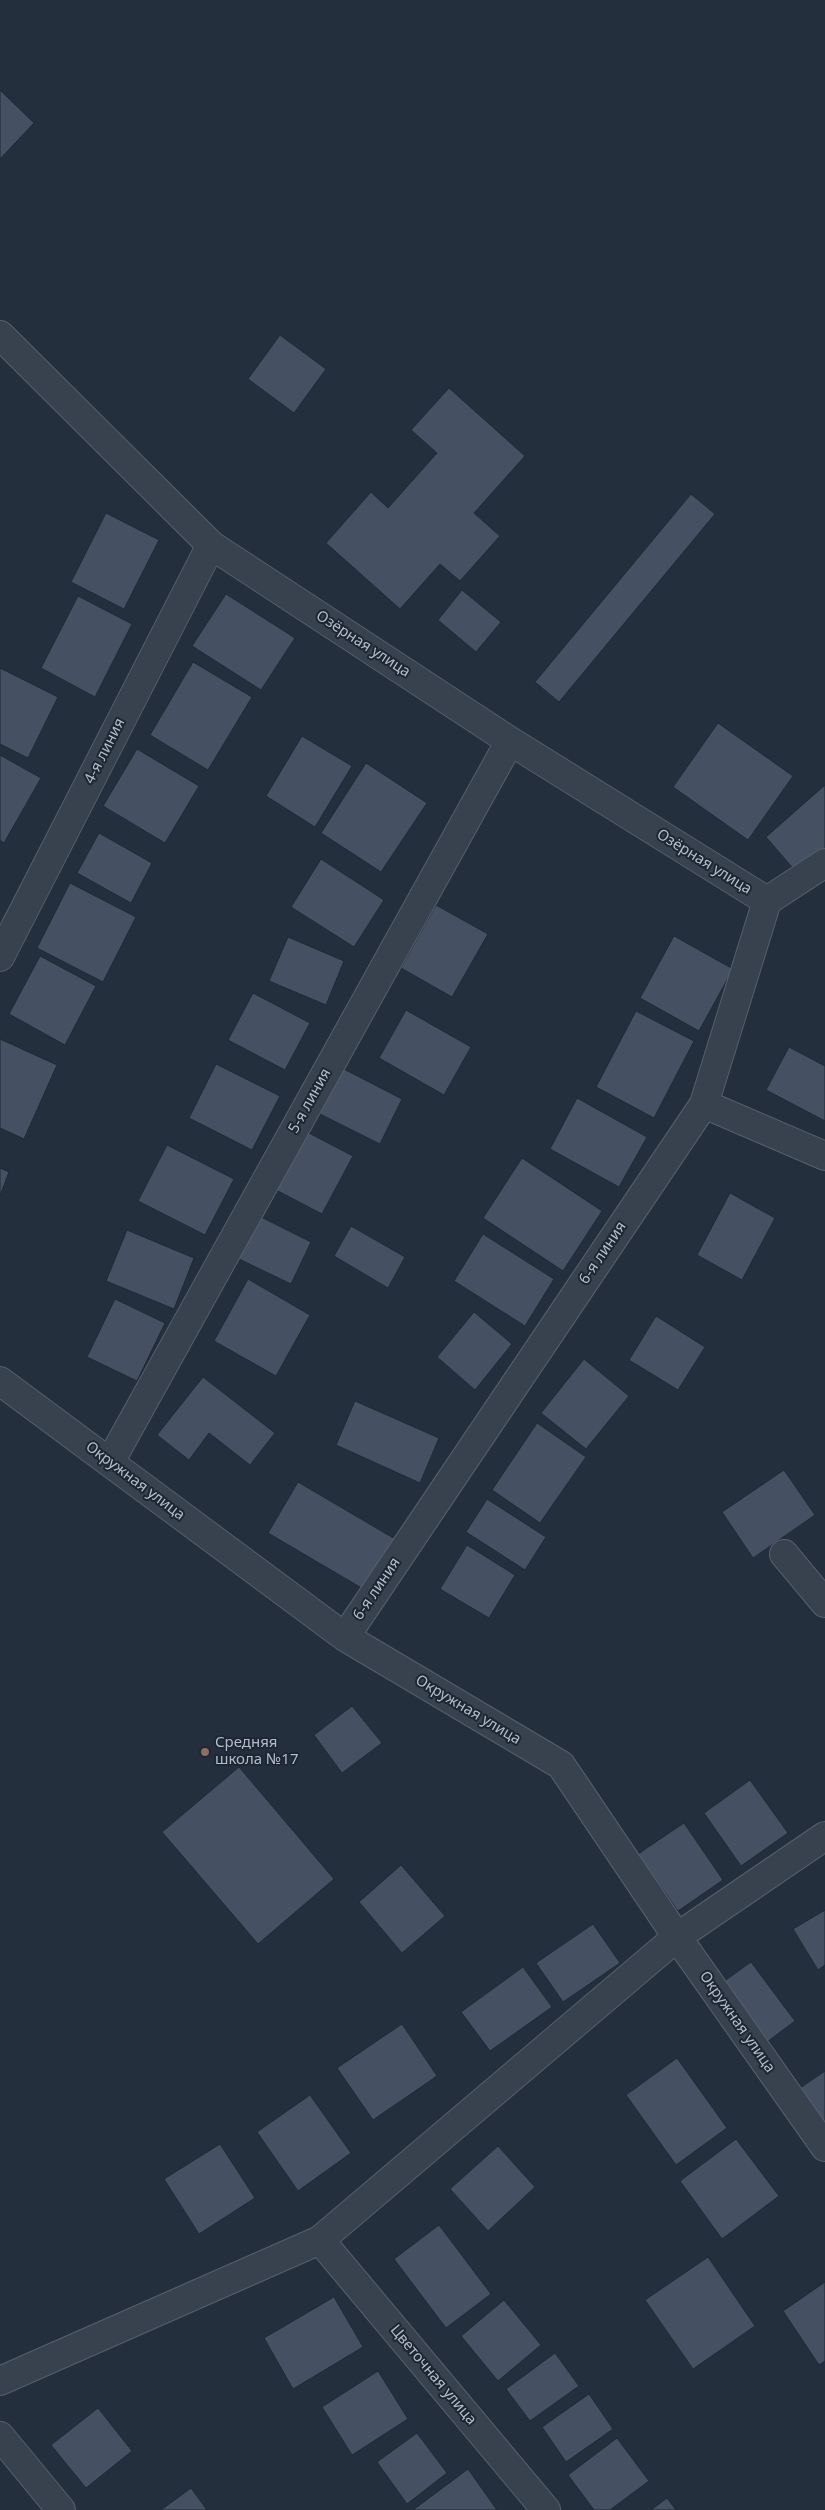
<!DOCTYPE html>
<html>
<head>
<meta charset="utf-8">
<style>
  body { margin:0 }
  canvas { display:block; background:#242f3e }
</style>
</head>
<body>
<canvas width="825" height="2510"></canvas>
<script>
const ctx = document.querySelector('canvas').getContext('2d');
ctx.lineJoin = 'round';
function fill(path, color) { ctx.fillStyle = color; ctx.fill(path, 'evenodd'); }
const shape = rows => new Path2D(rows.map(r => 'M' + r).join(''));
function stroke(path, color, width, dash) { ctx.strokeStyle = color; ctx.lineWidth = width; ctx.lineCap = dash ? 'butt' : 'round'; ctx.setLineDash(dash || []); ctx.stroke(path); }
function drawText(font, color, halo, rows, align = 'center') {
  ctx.font = font + ' "Noto Sans",sans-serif'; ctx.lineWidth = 4; ctx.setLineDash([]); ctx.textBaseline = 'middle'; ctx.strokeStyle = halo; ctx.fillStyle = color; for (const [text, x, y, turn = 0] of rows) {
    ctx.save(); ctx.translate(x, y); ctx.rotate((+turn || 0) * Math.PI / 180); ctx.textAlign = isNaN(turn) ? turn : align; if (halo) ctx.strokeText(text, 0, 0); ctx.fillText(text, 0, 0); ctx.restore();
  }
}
const building = shape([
  [0,90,34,123,0,159,0,90],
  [280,335,326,369,294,413,248,379,280,335],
  [449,388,525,456,474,513,500,536,460,581,440,564,400,609,326,543,371,492,388,508,437,453,411,430,449,388],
  [691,494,715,514,559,702,535,682,691,494],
  [106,513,159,540,124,609,71,582,106,513],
  [462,590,501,622,476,652,438,620,462,590],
  [226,594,295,638,261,690,192,646,226,594],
  [78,596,132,624,95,697,41,668,78,596],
  [193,662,252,697,208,770,150,735,193,662],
  [0,668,58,697,28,758,0,744,0,668],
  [718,723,793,776,748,840,673,787,718,723],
  [302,736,352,766,315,827,266,796,302,736],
  [137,749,199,786,165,843,103,806,137,749],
  [0,755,41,778,4,843,0,840,0,755],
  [366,763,427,803,381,872,321,833,366,763],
  [825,785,825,849,797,873,766,837,825,785],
  [99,833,152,863,131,903,77,873,99,833],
  [321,859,384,900,354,947,291,907,321,859],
  [70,883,136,917,103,982,37,948,70,883],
  [436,905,488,934,452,997,401,968,436,905],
  [674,936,733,969,699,1031,640,998,674,936],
  [288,937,344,961,326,1005,269,981,288,937],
  [40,956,96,986,65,1045,9,1014,40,956],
  [253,993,310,1023,285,1070,228,1040,253,993],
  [406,1010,471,1047,444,1095,379,1058,406,1010],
  [636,1011,694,1041,654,1118,596,1087,636,1011],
  [0,1039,57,1065,24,1139,0,1128,0,1039],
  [789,1047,825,1066,825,1121,766,1090,789,1047],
  [216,1064,280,1096,252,1150,189,1118,216,1064],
  [340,1067,402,1099,380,1144,318,1113,340,1067],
  [577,1098,647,1137,619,1187,550,1149,577,1098],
  [307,1132,353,1156,322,1214,276,1190,307,1132],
  [167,1145,234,1179,205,1235,138,1201,167,1145],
  [522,1158,602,1211,563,1271,483,1218,522,1158],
  [0,1168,9,1172,0,1196,0,1168],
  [730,1193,775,1218,742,1280,697,1255,730,1193],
  [259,1216,311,1242,291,1284,239,1259,259,1216],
  [351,1226,405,1257,388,1288,334,1256,351,1226],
  [127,1230,194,1258,174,1309,106,1281,127,1230],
  [483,1234,554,1279,525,1326,454,1281,483,1234],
  [248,1279,310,1315,276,1376,214,1341,248,1279],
  [115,1299,165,1323,137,1381,87,1357,115,1299],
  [474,1312,512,1344,475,1390,437,1357,474,1312],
  [656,1316,705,1347,678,1390,629,1360,656,1316],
  [584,1359,629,1396,586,1449,541,1413,584,1359],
  [203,1377,275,1433,250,1465,209,1433,189,1460,157,1435,203,1377],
  [355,1401,439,1438,420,1483,336,1445,355,1401],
  [537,1423,586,1457,540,1523,492,1490,537,1423],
  [784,1470,815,1515,753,1558,722,1512,784,1470],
  [298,1482,395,1539,365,1590,268,1533,298,1482],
  [487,1499,546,1537,525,1570,466,1532,487,1499],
  [467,1545,515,1575,489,1618,440,1589,467,1545],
  [352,1706,382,1743,342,1773,314,1735,352,1706],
  [239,1767,334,1879,258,1944,162,1832,239,1767],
  [750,1780,788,1833,741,1866,704,1813,750,1780],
  [684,1823,723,1880,678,1911,638,1854,684,1823],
  [401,1865,445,1916,402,1953,359,1902,401,1865],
  [825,1910,825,1965,818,1970,793,1929,825,1910],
  [593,1924,620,1963,563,2002,536,1963,593,1924],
  [751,1962,795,2021,767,2042,723,1982,751,1962],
  [523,1967,552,2007,490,2051,461,2012,523,1967],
  [402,2024,437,2076,373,2120,337,2068,402,2024],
  [677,2058,727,2128,676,2165,626,2095,677,2058],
  [825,2071,825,2124,800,2088,825,2071],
  [310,2095,351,2153,298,2191,257,2132,310,2095],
  [736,2139,779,2196,722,2239,680,2181,736,2139],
  [220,2144,255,2198,199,2234,164,2179,220,2144],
  [498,2146,535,2187,488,2231,450,2189,498,2146],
  [439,2225,491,2294,446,2328,394,2259,439,2225],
  [708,2257,755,2326,693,2369,645,2300,708,2257],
  [825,2282,825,2361,819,2365,783,2311,825,2282],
  [334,2297,363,2347,293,2389,264,2338,334,2297],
  [504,2300,541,2345,498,2381,461,2336,504,2300],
  [555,2353,579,2386,530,2421,506,2389,555,2353],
  [378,2371,408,2419,352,2455,322,2407,378,2371],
  [589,2394,613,2429,566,2462,542,2427,589,2394],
  [98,2408,132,2451,86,2488,51,2445,98,2408],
  [417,2433,447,2473,407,2504,377,2462,417,2433],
  [617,2438,649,2481,610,2510,594,2510,568,2475,617,2438],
  [468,2469,497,2510,413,2510,468,2469],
  [191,2488,207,2510,161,2510,191,2488],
  [667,2498,676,2510,651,2510,667,2498]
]);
const minor = shape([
  [0,335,211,545,510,741,767,901],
  [0,957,211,545],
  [704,1104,825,1156],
  [0,1381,345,1637,561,1765,677,1937,825,2147],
  [110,1462,510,741],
  [784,1554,825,1603],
  [345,1637,704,1104,767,901,825,863],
  [320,2240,546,2510],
  [0,2381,320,2240,677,1937,825,1836],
  [0,2436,61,2510]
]);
const markers = [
  [205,1752,5,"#8d6e63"]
];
const streetNames = [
  ["Озёрная улица",363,644,33],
  ["4-я линия",105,751,-63],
  ["Озёрная улица",704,862,32],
  ["5-я линия",310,1101,-61],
  ["6-я линия",603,1253,-56],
  ["Окружная улица",135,1481,37],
  ["6-я линия",377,1589,-56],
  ["Окружная улица",468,1710,31],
  ["Окружная улица",737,2022,55],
  ["Цветочная улица",433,2375,50]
];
const poiNames = [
  ["Средняя",215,1743],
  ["школа №17",215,1760]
];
fill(building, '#455162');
stroke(building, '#1f2835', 1);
stroke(minor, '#565f6c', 30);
stroke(minor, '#38414e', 28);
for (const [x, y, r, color] of markers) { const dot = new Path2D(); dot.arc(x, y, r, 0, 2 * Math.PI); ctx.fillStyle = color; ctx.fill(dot); stroke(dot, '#1d2633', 2); }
drawText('15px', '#b4bcc9', '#1d2633', streetNames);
drawText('15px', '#b4bcc9', '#1d2633', poiNames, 'left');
</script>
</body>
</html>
